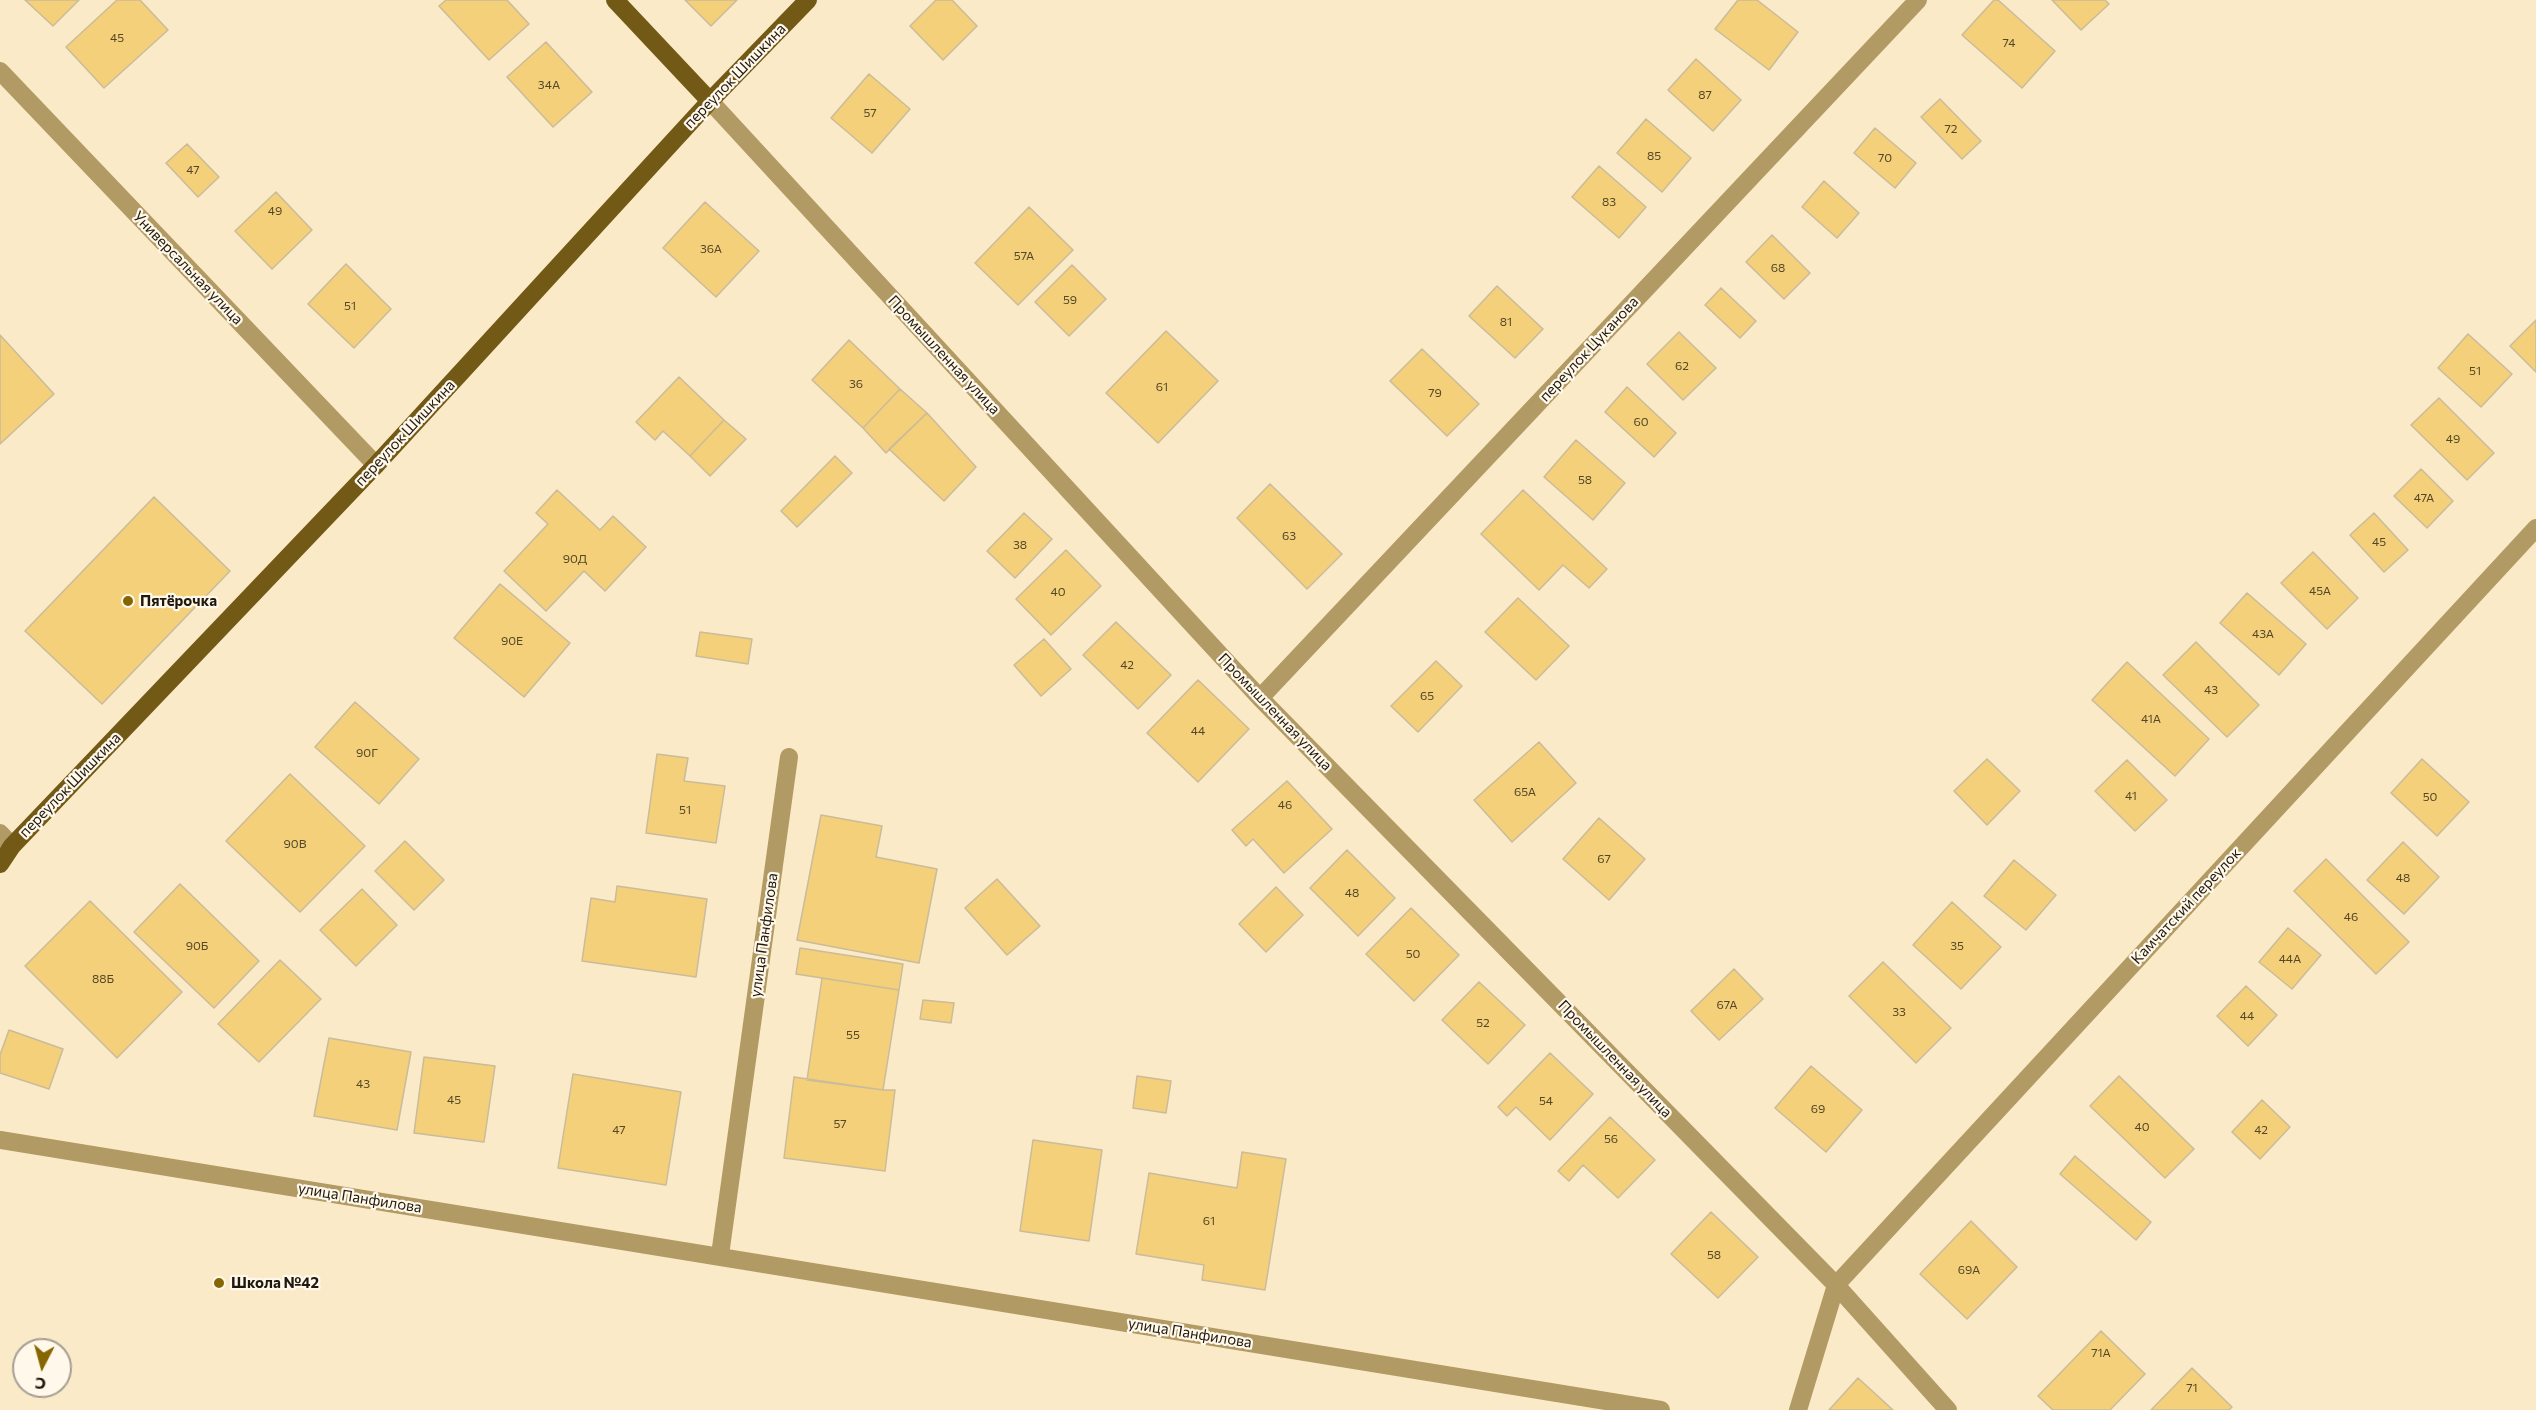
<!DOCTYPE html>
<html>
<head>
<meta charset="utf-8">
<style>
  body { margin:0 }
  #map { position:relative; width:2536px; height:1410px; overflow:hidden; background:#faeac8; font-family:Commissioner,sans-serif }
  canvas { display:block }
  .north { position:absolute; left:12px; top:1338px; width:60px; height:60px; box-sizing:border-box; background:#fff8eb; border:2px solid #a59f92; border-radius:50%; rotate:186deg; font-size:16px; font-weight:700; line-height:24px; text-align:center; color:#1f1a0d }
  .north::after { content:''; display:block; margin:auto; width:21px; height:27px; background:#866600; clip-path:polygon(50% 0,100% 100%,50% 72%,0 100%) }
</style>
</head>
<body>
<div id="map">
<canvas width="2536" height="1410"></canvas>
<div class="north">С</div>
</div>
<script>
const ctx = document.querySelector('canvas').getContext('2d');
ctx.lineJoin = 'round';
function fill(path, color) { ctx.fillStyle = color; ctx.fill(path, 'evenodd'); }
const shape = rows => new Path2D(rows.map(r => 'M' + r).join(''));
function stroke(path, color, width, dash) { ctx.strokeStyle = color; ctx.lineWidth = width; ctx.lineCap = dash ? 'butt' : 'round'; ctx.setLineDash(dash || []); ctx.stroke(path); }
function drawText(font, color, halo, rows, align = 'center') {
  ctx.font = font + ' Commissioner,sans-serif'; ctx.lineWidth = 4.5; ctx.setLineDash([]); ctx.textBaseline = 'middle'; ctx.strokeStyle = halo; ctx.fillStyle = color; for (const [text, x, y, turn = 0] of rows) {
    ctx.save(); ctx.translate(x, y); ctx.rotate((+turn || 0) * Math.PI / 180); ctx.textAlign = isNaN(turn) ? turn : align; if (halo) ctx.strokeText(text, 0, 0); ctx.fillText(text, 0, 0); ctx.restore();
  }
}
const building = shape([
  [25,0,79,0,53,26,25,0],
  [117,0,140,0,168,30,104,88,66,47,117,0],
  [446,0,507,0,529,24,489,60,439,6,446,0],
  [685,0,737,0,711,26,685,0],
  [936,0,952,0,977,26,943,60,910,26,936,0],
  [1738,0,1757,0,1798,32,1769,70,1715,29,1738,0],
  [1994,0,1998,0,2055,51,2022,88,1962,35,1994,0],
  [2052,0,2105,0,2109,4,2081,30,2052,0],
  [546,42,592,92,553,127,507,77,546,42],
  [1696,59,1741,100,1713,131,1668,90,1696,59],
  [869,74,910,109,872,153,831,118,869,74],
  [1940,99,1981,141,1962,159,1921,117,1940,99],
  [1646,119,1691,158,1662,192,1617,153,1646,119],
  [1875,128,1916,163,1895,188,1854,153,1875,128],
  [187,144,219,177,198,197,166,163,187,144],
  [1599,166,1646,207,1619,238,1572,197,1599,166],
  [1824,181,1859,213,1837,238,1802,207,1824,181],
  [276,192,312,230,272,269,235,231,276,192],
  [705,202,759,251,716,297,663,248,705,202],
  [1029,207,1073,250,1018,305,975,263,1029,207],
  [1772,235,1810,273,1784,299,1746,262,1772,235],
  [346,264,391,309,354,348,308,304,346,264],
  [1072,265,1106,299,1069,336,1035,302,1072,265],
  [1497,286,1543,329,1515,358,1469,316,1497,286],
  [1721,288,1756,321,1740,338,1705,305,1721,288],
  [2536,320,2536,372,2510,346,2536,320],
  [1166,331,1218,381,1158,443,1106,393,1166,331],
  [1679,332,1716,368,1683,400,1647,364,1679,332],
  [2468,334,2512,374,2481,407,2438,368,2468,334],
  [0,335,54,394,0,444,0,335],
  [849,340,900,389,863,428,812,380,849,340],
  [1422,349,1479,404,1447,436,1390,381,1422,349],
  [679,377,724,420,690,456,663,431,655,440,636,422,679,377],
  [1627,387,1676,433,1654,457,1605,412,1627,387],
  [900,389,927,413,886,453,863,428,900,389],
  [2439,398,2494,453,2467,480,2411,425,2439,398],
  [927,413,976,467,944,501,889,449,927,413],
  [724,420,746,439,710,476,690,456,724,420],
  [1576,440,1625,483,1593,520,1544,477,1576,440],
  [835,456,852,473,797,527,781,511,835,456],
  [2421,469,2453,501,2427,528,2394,496,2421,469],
  [1270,484,1342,554,1307,589,1237,518,1270,484],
  [557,490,600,530,613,516,646,547,605,591,584,571,546,611,504,571,548,524,536,513,557,490],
  [1523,490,1607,569,1589,588,1563,565,1539,590,1481,534,1523,490],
  [154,497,230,571,102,704,25,631,154,497],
  [1024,513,1052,539,1015,578,987,551,1024,513],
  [2374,513,2408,550,2384,572,2350,535,2374,513],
  [1066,550,1101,586,1051,635,1016,599,1066,550],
  [2313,552,2358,598,2327,629,2281,583,2313,552],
  [500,584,570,643,524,697,454,638,500,584],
  [2247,593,2306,644,2279,675,2220,623,2247,593],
  [1518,598,1569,646,1536,680,1485,632,1518,598],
  [1116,622,1171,675,1138,709,1083,655,1116,622],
  [700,632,752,639,748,664,696,656,700,632],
  [1044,639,1071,669,1041,696,1014,665,1044,639],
  [2196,642,2259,705,2227,737,2163,675,2196,642],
  [1436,661,1462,686,1418,732,1391,706,1436,661],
  [2127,662,2209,739,2175,776,2092,700,2127,662],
  [1198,680,1249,729,1198,782,1147,733,1198,680],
  [355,702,419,759,379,804,315,747,355,702],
  [1539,742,1576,783,1512,842,1474,800,1539,742],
  [657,754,688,758,684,781,725,786,716,843,646,833,657,754],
  [1987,759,2020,791,1987,825,1954,791,1987,759],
  [2422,759,2469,802,2437,836,2391,793,2422,759],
  [2127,760,2167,800,2135,831,2095,791,2127,760],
  [290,774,365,846,300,912,226,841,290,774],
  [1287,781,1332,829,1284,873,1253,839,1246,846,1232,830,1287,781],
  [821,815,882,826,876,857,937,869,919,963,797,940,821,815],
  [1599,818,1645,859,1609,900,1563,859,1599,818],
  [405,841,444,880,414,910,375,871,405,841],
  [2403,842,2439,877,2404,914,2367,880,2403,842],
  [1347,850,1395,898,1358,936,1310,888,1347,850],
  [2326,859,2409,942,2376,974,2294,891,2326,859],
  [2014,860,2056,895,2026,930,1984,896,2014,860],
  [997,879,1040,926,1007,955,965,908,997,879],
  [180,884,259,961,214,1008,134,932,180,884],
  [617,886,707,899,696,977,582,961,591,898,615,902,617,886],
  [1276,887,1303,915,1266,952,1239,924,1276,887],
  [362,889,397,925,356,966,320,930,362,889],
  [90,901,182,992,117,1058,25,966,90,901],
  [1952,902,2001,947,1961,989,1913,945,1952,902],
  [1411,908,1459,955,1414,1001,1366,954,1411,908],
  [2288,928,2321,955,2292,989,2259,962,2288,928],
  [800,948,903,964,899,990,796,974,800,948],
  [280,960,321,999,259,1062,218,1024,280,960],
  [1883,962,1951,1028,1916,1063,1849,996,1883,962],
  [1734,969,1763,999,1719,1040,1691,1011,1734,969],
  [822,978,899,990,883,1090,807,1080,822,978],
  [1479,982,1525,1025,1488,1064,1442,1020,1479,982],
  [2246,986,2277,1015,2248,1046,2217,1016,2246,986],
  [923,1000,954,1003,951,1023,920,1019,923,1000],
  [9,1030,63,1049,49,1089,0,1073,0,1055,9,1030],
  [329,1038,411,1052,397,1130,314,1116,329,1038],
  [1550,1053,1593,1094,1550,1140,1516,1107,1507,1116,1498,1107,1550,1053],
  [424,1057,495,1066,484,1142,414,1133,424,1057],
  [1811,1066,1862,1110,1826,1152,1775,1108,1811,1066],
  [573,1074,681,1092,666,1185,558,1168,573,1074],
  [1137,1076,1171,1081,1166,1113,1133,1108,1137,1076],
  [2119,1076,2194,1149,2165,1178,2090,1106,2119,1076],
  [794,1077,883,1090,895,1090,885,1171,784,1158,794,1077],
  [2262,1100,2290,1127,2260,1159,2232,1132,2262,1100],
  [1610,1117,1655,1160,1618,1198,1583,1165,1569,1181,1558,1171,1610,1117],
  [1033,1140,1102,1150,1089,1241,1020,1231,1033,1140],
  [1242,1152,1286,1159,1265,1290,1202,1280,1204,1265,1136,1254,1149,1173,1237,1188,1242,1152],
  [2075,1156,2151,1222,2136,1240,2060,1174,2075,1156],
  [1711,1212,1758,1257,1718,1298,1671,1254,1711,1212],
  [1971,1221,2017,1267,1967,1319,1920,1274,1971,1221],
  [2101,1331,2145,1374,2110,1410,2053,1410,2038,1396,2101,1331],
  [2192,1368,2232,1407,2229,1410,2151,1410,2192,1368],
  [1858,1378,1893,1410,1829,1410,1858,1378]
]);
const minor = shape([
  [0,71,376,465],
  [710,101,1260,698,1836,1285,1948,1410],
  [1260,698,1918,0],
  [0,833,12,846],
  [0,1140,1661,1410],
  [720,1255,789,757],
  [1798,1410,1836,1285,2536,528]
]);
const major = shape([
  [615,0,710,101],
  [0,864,12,846,376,465,710,101,808,0]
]);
const markers = [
  [128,601,6,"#866600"],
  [219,1283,6,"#866600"]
];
const numberNames = [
  ["45",117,38],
  ["74",2009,43],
  ["34А",549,85],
  ["87",1705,95],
  ["57",870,113],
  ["72",1951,129],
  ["85",1654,156],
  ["70",1885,158],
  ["47",193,170],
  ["83",1609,202],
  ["49",275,211],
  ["36А",711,249],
  ["57А",1024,256],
  ["68",1778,268],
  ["59",1070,300],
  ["51",350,306],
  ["81",1506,322],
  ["62",1682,366],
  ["51",2475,371],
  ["36",856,384],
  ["61",1162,387],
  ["79",1435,393],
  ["60",1641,422],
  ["49",2453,439],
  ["58",1585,480],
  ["47А",2424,498],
  ["63",1289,536],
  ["45",2379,542],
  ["38",1020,545],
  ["90Д",575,559],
  ["45А",2320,591],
  ["40",1058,592],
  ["43А",2263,634],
  ["90Е",512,641],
  ["42",1127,665],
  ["43",2211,690],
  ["65",1427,696],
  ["41А",2151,719],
  ["44",1198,731],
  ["90Г",367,753],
  ["65А",1525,792],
  ["41",2131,796],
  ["50",2430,797],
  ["46",1285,805],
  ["51",685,810],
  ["90В",295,844],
  ["67",1604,859],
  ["48",2403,878],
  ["48",1352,893],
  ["46",2351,917],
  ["90Б",197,946],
  ["35",1957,946],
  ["50",1413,954],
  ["44А",2290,959],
  ["88Б",103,979],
  ["67А",1727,1005],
  ["33",1899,1012],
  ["44",2247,1016],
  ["52",1483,1023],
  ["55",853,1035],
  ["43",363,1084],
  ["45",454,1100],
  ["54",1546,1101],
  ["69",1818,1109],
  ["57",840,1124],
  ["40",2142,1127],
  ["47",619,1130],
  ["42",2261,1130],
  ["56",1611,1139],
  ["61",1209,1221],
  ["58",1714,1255],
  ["69А",1969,1270],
  ["71А",2101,1353],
  ["71",2192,1388]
];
const streetNames = [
  ["переулок Шишкина",735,76,-46],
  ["Универсальная улица",188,268,46],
  ["переулок Цуканова",1589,349,-47],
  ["Промышленная улица",944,355,47],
  ["переулок Шишкина",405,433,-47],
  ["Промышленная улица",1275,712,46],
  ["переулок Шишкина",70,785,-46],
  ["Камчатский переулок",2186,906,-47],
  ["улица Панфилова",764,935,-82],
  ["Промышленная улица",1615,1059,46],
  ["улица Панфилова",360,1198,9],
  ["улица Панфилова",1190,1333,9]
];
const poiNames = [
  ["Пятёрочка",140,601],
  ["Школа №42",231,1283]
];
fill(building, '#f5d07a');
stroke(building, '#cabb9a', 1.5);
stroke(minor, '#b29a64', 18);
stroke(major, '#735916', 18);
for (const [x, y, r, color] of markers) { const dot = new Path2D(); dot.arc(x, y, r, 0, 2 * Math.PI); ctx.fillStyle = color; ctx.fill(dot); stroke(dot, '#fff8eb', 2); }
drawText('12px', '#544828', null, numberNames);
drawText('15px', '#1f1a0d', '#fff8eb', streetNames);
drawText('bold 15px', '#1f1a0d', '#fff8eb', poiNames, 'left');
</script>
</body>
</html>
